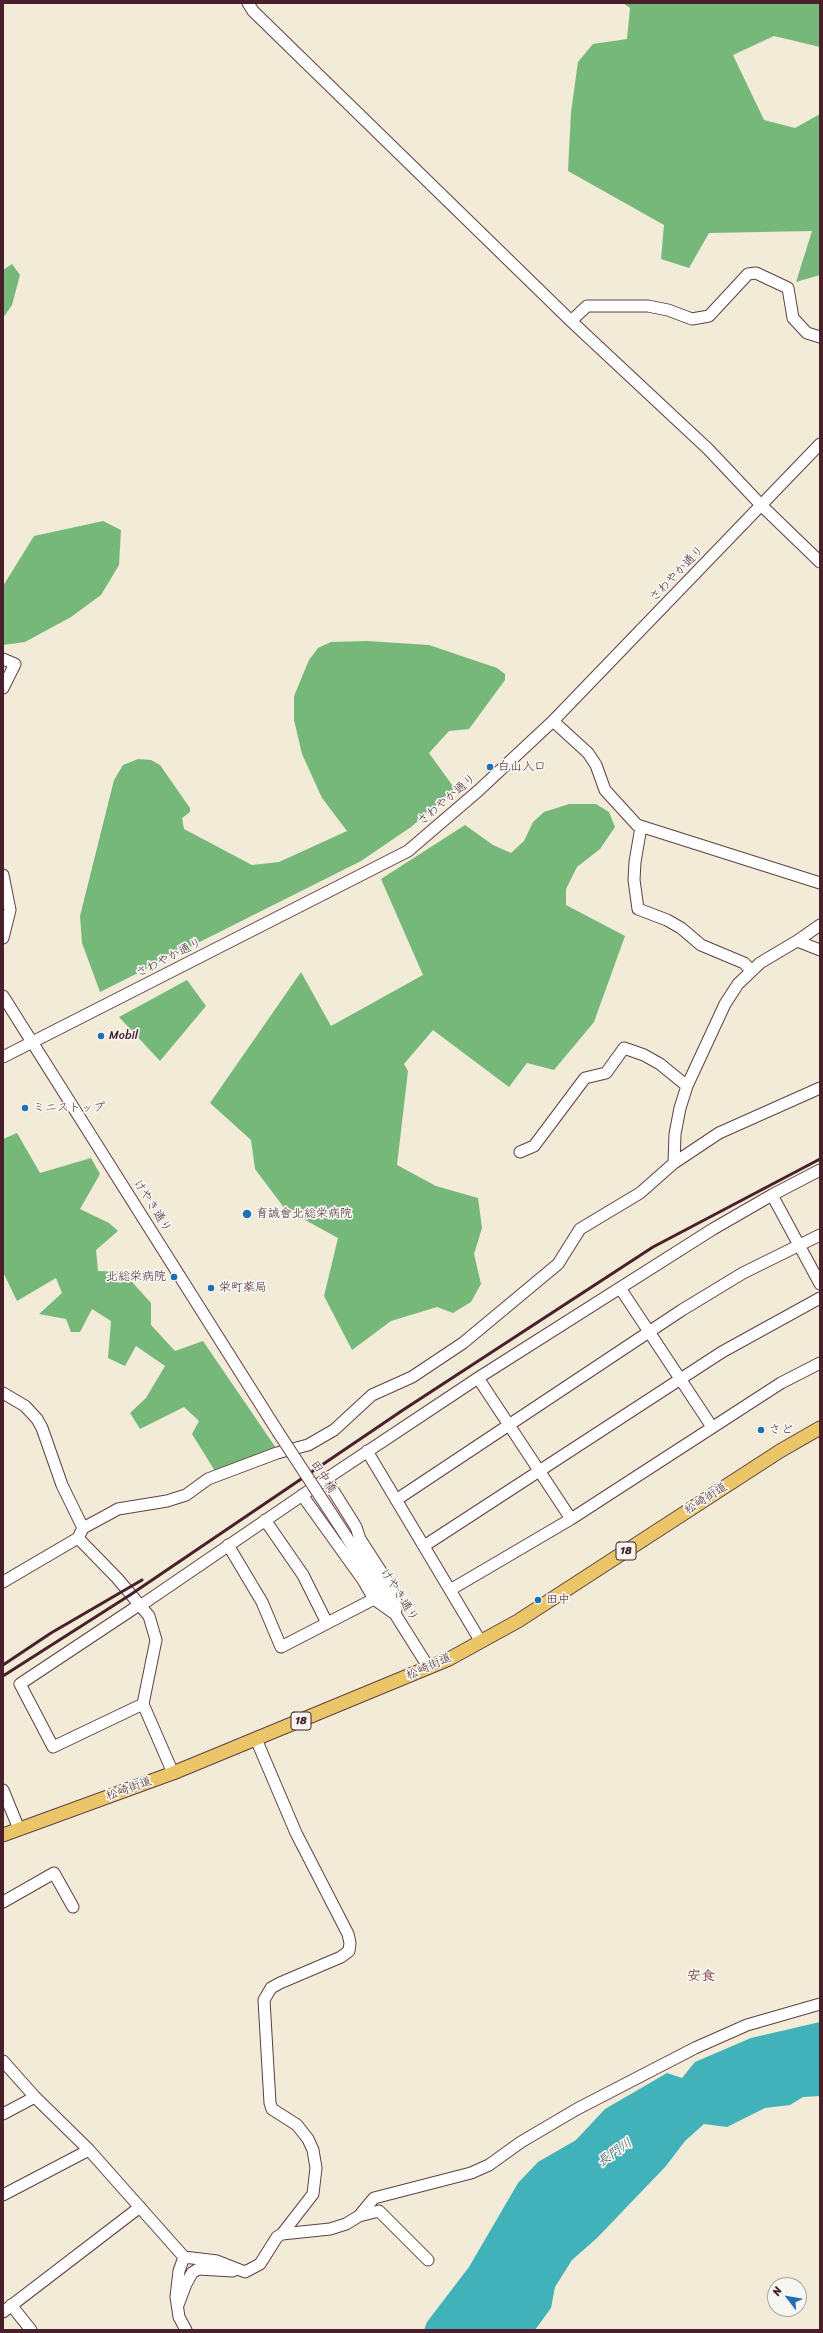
<!DOCTYPE html>
<html>
<head>
<meta charset="utf-8">
<style>
  body { margin:0 }
  #map { position:relative; width:823px; height:2333px; overflow:hidden; background:#f1ebd8; font-family:Sriracha,sans-serif }
  canvas { display:block }
  .frame { position:absolute; inset:0; border:4px solid #4a1f2b; pointer-events:none }
  .north { position:absolute; left:767px; top:2277px; width:40px; height:40px; box-sizing:border-box; background:#f6f6f2; border:1px solid #b1a0a2; border-radius:50%; rotate:301deg; font-size:11px; font-weight:700; line-height:16px; text-align:center; color:#4a1f2b }
  .north::after { content:''; display:block; margin:auto; width:14px; height:18px; background:#1f6fb2; clip-path:polygon(50% 0,100% 100%,50% 72%,0 100%) }
</style>
</head>
<body>
<div id="map">
<canvas width="823" height="2333"></canvas>
<div class="frame"></div>
<div class="north">N</div>
</div>
<script>
const ctx = document.querySelector('canvas').getContext('2d');
ctx.lineJoin = 'round';
function fill(path, color) { ctx.fillStyle = color; ctx.fill(path, 'evenodd'); }
const shape = rows => new Path2D(rows.map(r => 'M' + r).join(''));
function stroke(path, color, width, dash) { ctx.strokeStyle = color; ctx.lineWidth = width; ctx.lineCap = dash ? 'butt' : 'round'; ctx.setLineDash(dash || []); ctx.stroke(path); }
function drawText(font, color, halo, rows, align = 'center') {
  ctx.font = font + ' Sriracha,"Klee One",sans-serif'; ctx.lineWidth = 3.5; ctx.setLineDash([]); ctx.textBaseline = 'middle'; ctx.strokeStyle = halo; ctx.fillStyle = color; for (const [text, x, y, turn = 0] of rows) {
    ctx.save(); ctx.translate(x, y); ctx.rotate((+turn || 0) * Math.PI / 180); ctx.textAlign = isNaN(turn) ? turn : align; if (halo) ctx.strokeText(text, 0, 0); ctx.fillText(text, 0, 0); ctx.restore();
  }
}
const forest = shape([
  [623,3,820,3,820,47,774,36,733,55,764,120,795,128,820,114,820,275,796,282,812,231,709,233,689,268,661,259,664,225,568,171,571,112,578,62,593,44,627,39,630,8],
  [12,264,20,275,12,305,3,318,3,270],
  [103,521,121,530,119,565,101,595,71,617,25,642,3,645,3,586,34,536],
  [367,641,429,645,497,668,505,674,505,680,469,729,449,731,429,753,455,789,411,827,361,861,100,992,82,943,80,916,114,780,123,765,138,759,151,760,160,765,190,808,190,812,182,818,184,829,252,865,279,862,347,831,322,798,302,754,294,720,294,696,309,660,318,648,331,642],
  [569,804,596,804,609,812,615,827,600,849,577,867,566,889,566,905,625,936,594,1022,554,1070,527,1063,509,1087,433,1030,404,1064,408,1071,397,1165,436,1186,478,1198,482,1228,474,1254,481,1284,471,1302,453,1313,437,1307,391,1321,352,1350,324,1296,338,1238,285,1209,255,1169,251,1140,210,1103,301,972,331,1026,423,975,381,879,465,825,493,845,511,853,524,841,533,822,544,812],
  [187,980,206,1006,160,1061,119,1017],
  [17,1133,40,1173,91,1158,100,1174,80,1209,109,1223,118,1231,96,1250,98,1271,123,1272,151,1303,151,1325,175,1351,203,1341,276,1448,215,1471,192,1434,199,1421,184,1407,140,1429,130,1413,146,1398,165,1366,136,1346,125,1366,108,1358,111,1321,92,1309,80,1332,71,1332,66,1319,39,1314,62,1293,56,1278,17,1301,3,1272,3,1139]
]);
const water = shape([
  [820,2022,820,2096,803,2097,790,2105,765,2108,727,2127,704,2124,685,2141,666,2166,597,2238,572,2260,555,2287,551,2308,535,2330,424,2330,427,2322,469,2267,518,2183,538,2162,576,2140,605,2109,667,2073,682,2078,695,2062,751,2038]
]);
const minor = shape([
  [248,3,253,11,571,321,708,449,761,505,820,562],
  [571,321,587,306,648,306,668,310,692,319,709,316,748,274,756,273,788,288,793,318,807,333,820,337],
  [3,659,15,664,3,688],
  [553,721,588,753,596,765,605,790,637,825,820,883],
  [641,827,635,862,634,880,638,909,667,920,681,928,701,945,744,963,751,970],
  [3,875,10,910,3,938],
  [797,941,820,950],
  [3,996,278,1432],
  [3,1057,408,851,478,791,553,721,820,444],
  [520,1152,534,1146,585,1078,606,1073,624,1048,644,1055,660,1064,687,1086],
  [674,1163,675,1134,680,1108,687,1086,725,1004,738,984,760,963,797,941,820,925],
  [772,1195,820,1284],
  [620,1288,712,1427],
  [478,1378,571,1519],
  [3,1393,25,1406,37,1419,42,1428,62,1485,83,1528],
  [367,1451,481,1642],
  [302,1495,363,1580,374,1599,395,1614,397,1605,391,1587,360,1539,356,1527,326,1479],
  [396,1500,682,1310,743,1273,820,1235],
  [265,1520,303,1575,327,1623],
  [346,1536,429,1668],
  [78,1538,117,1578,149,1616,156,1640,143,1704,173,1773],
  [228,1545,262,1602,281,1647,374,1599],
  [424,1546,722,1352,820,1298],
  [3,1582,78,1538,83,1528,109,1514,118,1509,167,1501,186,1495,208,1479,277,1453,308,1445,334,1430,372,1395,412,1377,463,1343,558,1264,580,1229,640,1193,674,1163,719,1133,820,1088],
  [450,1590,571,1519,781,1383,820,1363],
  [139,1605,20,1684,53,1747,143,1704],
  [140,1606,326,1479,478,1378,713,1229,772,1195,820,1170],
  [256,1739,296,1833,348,1934,350,1943,349,1951,341,1957,280,1983,271,1988,264,2000,270,2103,272,2109,297,2125,308,2139,313,2150,316,2168,313,2194,282,2234],
  [3,1790,19,1829],
  [3,1902,54,1873,73,1907],
  [3,2061,35,2097,89,2150],
  [3,2114,35,2097],
  [3,2195,89,2150,184,2257,217,2261,245,2272,260,2264,277,2237,282,2234,330,2229,346,2224,359,2216,374,2198,471,2173,489,2165,521,2142,577,2109,695,2048,747,2025,820,2004],
  [359,2216,379,2211,428,2260],
  [184,2257,179,2271,176,2297,179,2317,186,2330],
  [11,2305,31,2330],
  [178,2305,186,2284,192,2273,198,2269,233,2271],
  [3,2312,140,2207]
]);
const major = shape([
  [3,1835,173,1773,449,1659,518,1621,780,1451,820,1428]
]);
const rail = shape([
  [3,1665,51,1633,142,1580],
  [3,1676,130,1595,403,1410,653,1247,820,1159]
]);
const minorBridge = shape([
  [278,1432,346,1536]
]);
const markers = [
  [490,767,4,"#1f6fb2"],
  [101,1036,4,"#1f6fb2"],
  [25,1108,4,"#1f6fb2"],
  [247,1214,5,"#1f6fb2"],
  [174,1277,4,"#1f6fb2"],
  [211,1288,4,"#1f6fb2"],
  [761,1430,4,"#1f6fb2"],
  [538,1600,4,"#1f6fb2"]
];
const shields = [
  [626,1551,20],
  [301,1721,20]
];
const shieldNames = [
  ["18",626,1551],
  ["18",301,1721]
];
const streetNames = [
  ["さわやか通り",677,574,-46],
  ["さわやか通り",447,800,-40],
  ["さわやか通り",169,958,-27],
  ["けやき通り",152,1206,58],
  ["田中橋",323,1477,57],
  ["松崎街道",706,1499,-33],
  ["けやき通り",399,1595,58],
  ["松崎街道",429,1667,-24],
  ["松崎街道",129,1789,-20]
];
const poiNames = [
  ["白山入口",498,767],
  ["Mobil",109,1036],
  ["ミニストップ",33,1108],
  ["育誠會北総栄病院",256,1214],
  ["北総栄病院",166,1277,"right"],
  ["栄町薬局",219,1288],
  ["さど",769,1430],
  ["田中",546,1600]
];
const waterNames = [
  ["長門川",615,2153,-35]
];
const quarterNames = [
  ["安食",701,1976]
];
fill(forest, '#76b87a');
fill(water, '#41b2b9');
stroke(minor, '#633e45', 13);
stroke(major, '#633e45', 15);
stroke(minor, '#fff', 11);
stroke(major, '#ebc669', 13);
stroke(rail, '#4a1f2b', 3);
stroke(minorBridge, '#633e45', 13, []);
stroke(minorBridge, '#fff', 11);
for (const [x, y, r, color] of markers) { const dot = new Path2D(); dot.arc(x, y, r, 0, 2 * Math.PI); ctx.fillStyle = color; ctx.fill(dot); stroke(dot, '#f6f6f2', 1.5); }
for (const [x, y, w] of shields) { const box = new Path2D(); box.roundRect(x - w / 2, y - 9, w, 18, 3); ctx.fillStyle = '#f6f6f2'; ctx.fill(box); stroke(box, '#4a1f2b', 1); }
drawText('bold 11px', '#4a1f2b', null, shieldNames);
drawText('12px', '#4a1f2b', '#f6f6f2', streetNames);
drawText('12px', '#4a1f2b', '#f6f6f2', poiNames, 'left');
drawText('italic 13px', '#465a64', '#f6f6f2', waterNames);
drawText('bold 14px', '#82494b', '#f6f6f2', quarterNames);
</script>
</body>
</html>
